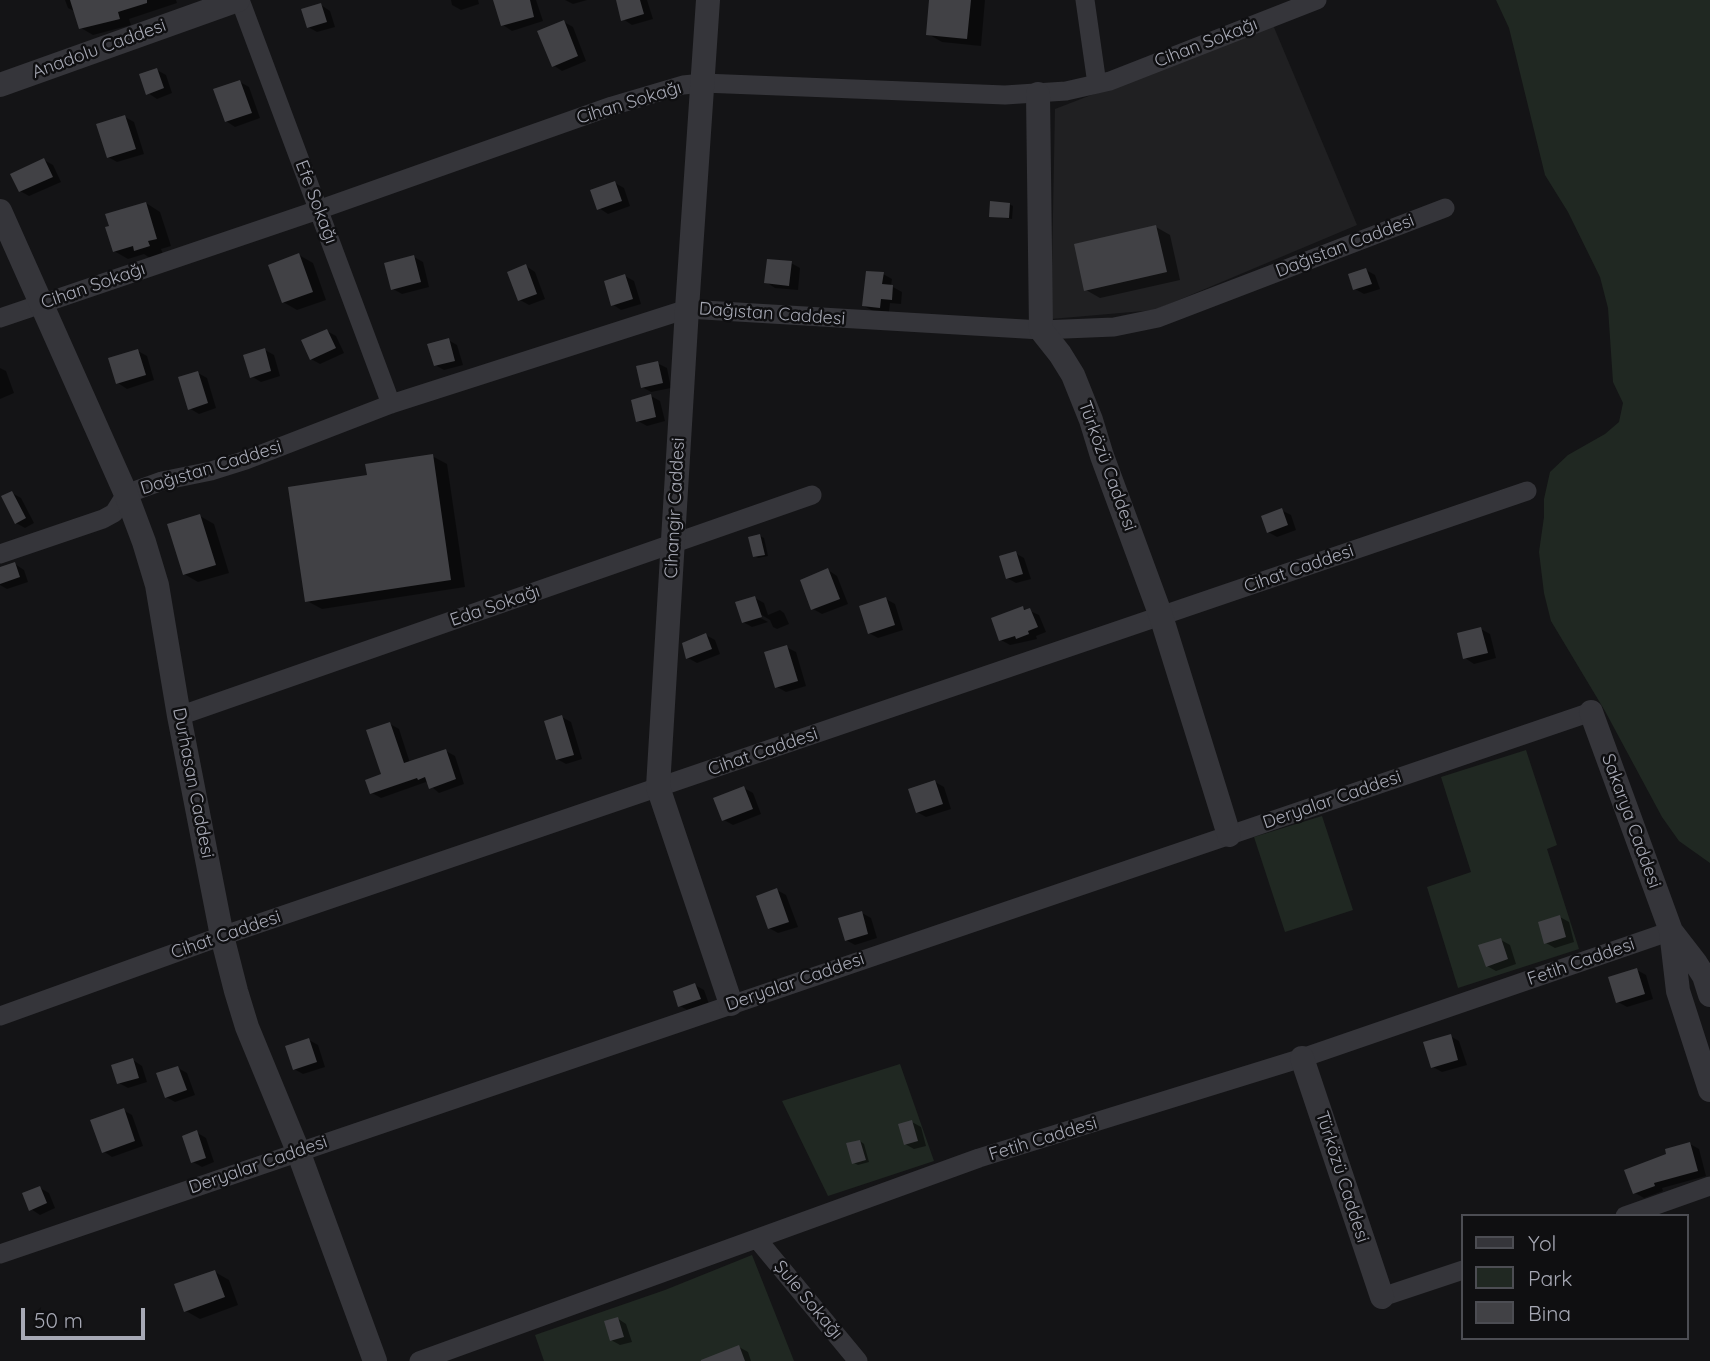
<!DOCTYPE html>
<html>
<head>
<meta charset="utf-8">
<style>
  body { margin:0 }
  #map { position:relative; width:1710px; height:1361px; overflow:hidden; background:#141416; font-family:Quicksand,sans-serif }
  canvas { display:block }
  .legend { position:absolute; left:1461px; top:1214px; width:228px; height:126px; box-sizing:border-box; background:#0f0f11; border:2px solid #4c4d53; margin:0; padding:9px 12px; list-style:none; font-size:21px; color:#a7a9b5 }
  .legend li { display:flex; align-items:center; gap:14px; height:35px }
  .legend b { width:35px; border:2px solid #4c4d53 }
  .scale { position:absolute; left:21px; top:1308px; width:124px; height:32px; box-sizing:border-box; border:4px solid #a7a9b5; border-top:0; padding-left:9px; font-size:21px; line-height:24px; white-space:nowrap; color:#a7a9b5; -webkit-text-stroke:5px #0f0f11; paint-order:stroke }
</style>
</head>
<body>
<div id="map">
<canvas width="1710" height="1361"></canvas>
<ul class="legend">
<li><b style="height:9px;background:#35353a"></b>Yol</li>
<li><b style="height:19px;background:#202822"></b>Park</li>
<li><b style="height:19px;background:#414145"></b>Bina</li>
</ul>
<div class="scale">50 m</div>
</div>
<script>
const ctx = document.querySelector('canvas').getContext('2d');
ctx.lineJoin = 'round';
function fill(path, color) { ctx.fillStyle = color; ctx.fill(path, 'evenodd'); }
const shape = rows => new Path2D(rows.map(r => 'M' + r).join(''));
function stroke(path, color, width, dash) { ctx.strokeStyle = color; ctx.lineWidth = width; ctx.lineCap = dash ? 'butt' : 'round'; ctx.setLineDash(dash || []); ctx.stroke(path); }
function drawText(font, color, halo, rows, align = 'center') {
  ctx.font = font + ' Quicksand,sans-serif'; ctx.lineWidth = 5; ctx.setLineDash([]); ctx.textBaseline = 'middle'; ctx.strokeStyle = halo; ctx.fillStyle = color; for (const [text, x, y, turn = 0] of rows) {
    ctx.save(); ctx.translate(x, y); ctx.rotate((+turn || 0) * Math.PI / 180); ctx.textAlign = isNaN(turn) ? turn : align; if (halo) ctx.strokeText(text, 0, 0); ctx.fillText(text, 0, 0); ctx.restore();
  }
}
const built = shape([
  [1273,25,1357,225,1155,310,1051,319,1055,109]
]);
const green = shape([
  [1496,0,1710,0,1710,863,1679,841,1662,817,1605,711,1551,621,1544,593,1539,552,1544,517,1544,499,1550,472,1568,455,1605,434,1619,422,1623,403,1613,382,1608,308,1600,277,1568,212,1545,175,1509,28],
  [1526,750,1557,845,1547,849,1579,949,1458,988,1427,887,1471,872,1441,777],
  [1322,816,1353,910,1285,932,1254,837],
  [900,1064,934,1161,828,1196,782,1101],
  [752,1255,794,1361,544,1361,535,1335,665,1290]
]);
const shadow = shape([
  [65,0,176,0,177,3,129,19,131,25,93,35,81,28,74,11,68,8],
  [451,0,478,0,479,4,461,10,452,5],
  [495,0,536,0,543,21,512,31,503,25],
  [565,0,587,0,573,4],
  [617,0,647,0,653,19,632,25,623,19],
  [931,0,985,0,981,46,942,42,928,34],
  [321,5,330,11,335,27,317,32,308,27],
  [564,22,573,27,586,61,562,71,553,65],
  [157,70,166,75,172,93,157,99,148,93],
  [240,82,249,87,260,118,235,127,226,121],
  [125,117,134,122,144,154,117,162,108,157],
  [44,160,53,165,61,182,29,196,20,191],
  [615,183,624,188,630,206,608,214,599,208],
  [146,203,160,212,171,246,161,249,163,254,150,258,144,254,128,259,114,251],
  [1009,204,1013,206,1012,219,991,216],
  [1156,227,1170,235,1180,280,1100,298,1086,290],
  [299,255,313,263,326,300,297,310,283,302],
  [414,257,423,262,429,287,402,294,393,289],
  [791,263,800,268,798,290,775,288,766,282],
  [526,266,535,272,545,299,529,305,520,300],
  [1366,270,1375,275,1380,289,1364,294,1355,289],
  [883,274,892,279,891,286,902,292,901,304,890,303,889,312,873,311,864,306],
  [625,276,634,281,641,304,621,310,612,304],
  [327,331,336,336,344,353,320,364,311,359],
  [448,340,457,345,463,365,444,370,435,365],
  [265,350,274,355,280,376,261,382,251,376],
  [138,351,147,356,154,380,127,389,118,383],
  [657,363,667,368,671,388,651,392,642,387],
  [0,368,6,371,14,393,0,399],
  [198,373,207,378,216,408,199,414,189,408],
  [651,396,660,401,665,421,647,426,638,421],
  [432,456,447,464,465,587,322,609,307,601,369,476],
  [12,493,21,498,34,523,25,528,16,523],
  [1281,510,1291,515,1296,530,1277,537,1268,532],
  [200,516,214,524,229,573,198,582,184,574],
  [760,536,764,538,768,556,758,558,754,556],
  [1015,553,1024,558,1031,579,1016,583,1007,578],
  [15,564,24,570,28,582,7,589,0,585,0,569],
  [828,570,837,576,848,604,822,614,813,609],
  [755,598,764,603,768,615,780,610,784,613,789,624,777,629,773,627,770,620,755,611,753,614,768,622,752,627,743,622],
  [886,599,895,604,903,630,878,638,869,633],
  [1023,608,1039,615,1046,632,1036,636,1037,639,1010,645,1001,640],
  [1481,629,1490,634,1496,658,1474,664,1465,658],
  [706,635,715,640,720,654,697,663,688,658],
  [786,647,796,652,806,686,786,692,777,687],
  [562,717,571,722,582,759,566,764,557,759],
  [390,724,399,729,410,763,446,751,455,756,464,784,439,793,426,782,381,798,372,793,383,775],
  [935,782,944,787,951,809,926,817,917,812],
  [744,788,753,793,761,814,733,825,724,820],
  [777,890,786,895,798,927,778,933,769,928],
  [862,913,871,918,877,938,855,945,846,940],
  [1560,917,1569,922,1574,942,1555,948,1546,943],
  [1501,940,1510,945,1516,964,1496,971,1487,966],
  [1637,970,1646,975,1653,999,1627,1007,1618,1002],
  [695,985,704,990,709,1004,689,1011,680,1006],
  [1450,1036,1459,1041,1467,1065,1442,1072,1433,1067],
  [309,1040,318,1045,325,1067,303,1074,294,1069],
  [133,1060,142,1066,147,1082,128,1088,119,1083],
  [178,1068,187,1073,195,1095,175,1102,166,1097],
  [123,1110,132,1115,143,1146,112,1157,103,1151],
  [912,1122,921,1127,926,1146,914,1149,905,1144],
  [196,1132,206,1138,214,1162,202,1167,193,1162],
  [860,1141,864,1144,869,1162,858,1165,854,1163],
  [1690,1144,1699,1149,1706,1176,1662,1188,1663,1191,1644,1198,1635,1193,1668,1155],
  [40,1188,49,1193,55,1208,40,1215,31,1209],
  [215,1272,229,1280,238,1305,200,1319,186,1311],
  [617,1318,626,1324,632,1342,620,1345,611,1340],
  [739,1347,748,1352,751,1361,719,1361]
]);
const building = shape([
  [70,0,147,0,147,3,118,12,120,19,79,29],
  [493,0,530,0,534,17,501,26],
  [616,0,640,0,644,14,621,21],
  [929,0,971,0,967,39,926,35],
  [321,3,327,22,307,28,301,9],
  [564,20,578,56,552,67,537,31],
  [157,68,164,88,146,95,139,74],
  [240,80,252,113,225,122,213,89],
  [125,115,136,149,107,158,96,124],
  [44,158,53,177,19,192,10,174],
  [615,181,622,201,597,210,590,190],
  [990,201,1010,203,1009,218,989,217],
  [146,202,157,239,148,241,150,246,134,251,133,246,113,252,105,227,109,226,105,214],
  [1156,225,1167,272,1084,291,1074,244],
  [299,253,313,292,282,303,268,265],
  [414,255,421,282,391,290,384,263],
  [767,259,792,261,789,286,764,283],
  [526,264,537,294,518,301,507,272],
  [1366,268,1372,284,1353,290,1348,274],
  [866,271,884,272,882,284,893,285,892,300,881,299,880,308,862,306],
  [625,274,633,299,611,306,604,281],
  [327,329,336,348,310,360,301,340],
  [449,338,455,361,434,366,427,344],
  [265,348,271,371,250,378,243,355],
  [138,349,146,375,116,384,108,358],
  [658,361,663,383,641,388,636,366],
  [198,371,208,403,188,410,178,377],
  [651,394,656,417,636,422,631,400],
  [433,454,451,580,305,602,288,487,367,475,365,464],
  [12,491,26,518,15,524,1,496],
  [1282,508,1288,525,1267,533,1261,516],
  [200,514,216,565,183,575,167,524],
  [760,534,765,555,753,557,748,537],
  [1016,551,1023,574,1006,579,999,556],
  [15,562,20,577,0,584,0,567],
  [828,568,840,599,811,610,800,580],
  [755,596,762,617,742,623,735,602],
  [886,597,895,625,868,634,859,606],
  [1023,606,1024,610,1030,608,1038,627,1028,631,1029,634,1016,639,1015,636,999,641,991,618],
  [1481,627,1488,653,1463,659,1457,633],
  [706,633,712,649,686,659,682,643],
  [787,645,798,681,775,688,764,652],
  [562,715,574,755,556,760,544,721],
  [390,722,404,763,446,749,456,779,429,789,425,777,418,780,417,778,370,794,365,780,381,774,366,730],
  [935,780,943,804,916,813,908,789],
  [744,786,753,809,722,821,713,798],
  [777,888,789,922,768,929,756,896],
  [862,911,868,934,845,941,838,918],
  [1560,915,1566,937,1544,944,1538,922],
  [1501,938,1508,959,1486,967,1478,945],
  [1637,968,1645,994,1616,1003,1608,977],
  [695,983,701,999,678,1007,673,991],
  [1451,1034,1458,1060,1431,1068,1423,1042],
  [309,1038,317,1062,293,1070,285,1046],
  [133,1058,139,1078,117,1084,111,1065],
  [178,1066,187,1090,165,1098,156,1073],
  [124,1108,135,1141,102,1153,90,1120],
  [912,1120,918,1141,904,1145,898,1124],
  [197,1130,206,1158,191,1163,182,1136],
  [860,1140,866,1160,852,1164,846,1143],
  [1690,1142,1698,1171,1654,1183,1655,1186,1633,1194,1624,1170,1666,1154,1665,1149],
  [40,1186,47,1203,29,1211,22,1193],
  [215,1270,225,1297,184,1312,174,1284],
  [618,1317,624,1337,610,1341,604,1321],
  [739,1345,745,1361,701,1361,701,1360]
]);
const minor = shape([
  [240,0,391,404],
  [1085,0,1097,84],
  [0,318,318,210,612,106,683,85,703,83,1005,95,1066,91,1110,81,1317,0],
  [0,554,103,519,114,513,126,494,162,481,211,471,246,460,391,404,687,309,1041,330,1114,327,1158,318,1445,208],
  [179,716,812,495],
  [0,1016,222,936,1527,491],
  [1625,1216,1710,1186],
  [757,1239,858,1361],
  [0,1254,1591,712],
  [1382,1297,1463,1270],
  [419,1361,979,1158,1302,1058,1671,931]
]);
const tertiary = shape([
  [708,0,687,309,658,787,731,1004],
  [0,85,238,0],
  [1038,94,1041,330,1060,354,1073,375,1091,420,1102,456,1161,616,1229,835],
  [0,211,126,494,144,542,157,585,179,716,222,936,236,991,247,1027,298,1151,375,1361],
  [1591,712,1671,931,1678,991,1710,1090],
  [1671,931,1695,962,1704,976,1710,995],
  [1302,1058,1382,1297]
]);
const streetNames = [
  ["Cihan Sokağı",1206,43,-21],
  ["Anadolu Caddesi",99,49,-20],
  ["Cihan Sokağı",629,103,-17],
  ["Efe Sokağı",316,202,69],
  ["Dağıstan Caddesi",1345,246,-21],
  ["Cihan Sokağı",93,286,-19],
  ["Dağıstan Caddesi",772,314,4],
  ["Türközü Caddesi",1107,466,70],
  ["Dağıstan Caddesi",211,468,-17],
  ["Cihangir Caddesi",675,508,-87],
  ["Cihat Caddesi",1299,569,-19],
  ["Eda Sokağı",495,606,-19],
  ["Cihat Caddesi",763,752,-19],
  ["Durhasan Caddesi",193,783,79],
  ["Deryalar Caddesi",1332,800,-19],
  ["Sakarya Caddesi",1631,821,70],
  ["Cihat Caddesi",226,935,-19],
  ["Fetih Caddesi",1581,962,-19],
  ["Deryalar Caddesi",795,982,-19],
  ["Fetih Caddesi",1043,1139,-17],
  ["Deryalar Caddesi",258,1165,-19],
  ["Türközü Caddesi",1342,1177,72],
  ["Şule Sokağı",808,1300,50]
];
fill(built, '#202022');
fill(green, '#202822');
fill(shadow, '#0007');
fill(building, '#414145');
stroke(minor, '#35353a', 19);
stroke(tertiary, '#35353a', 24);
drawText('18px', '#a7a9b5', '#0f0f11', streetNames);
</script>
</body>
</html>
